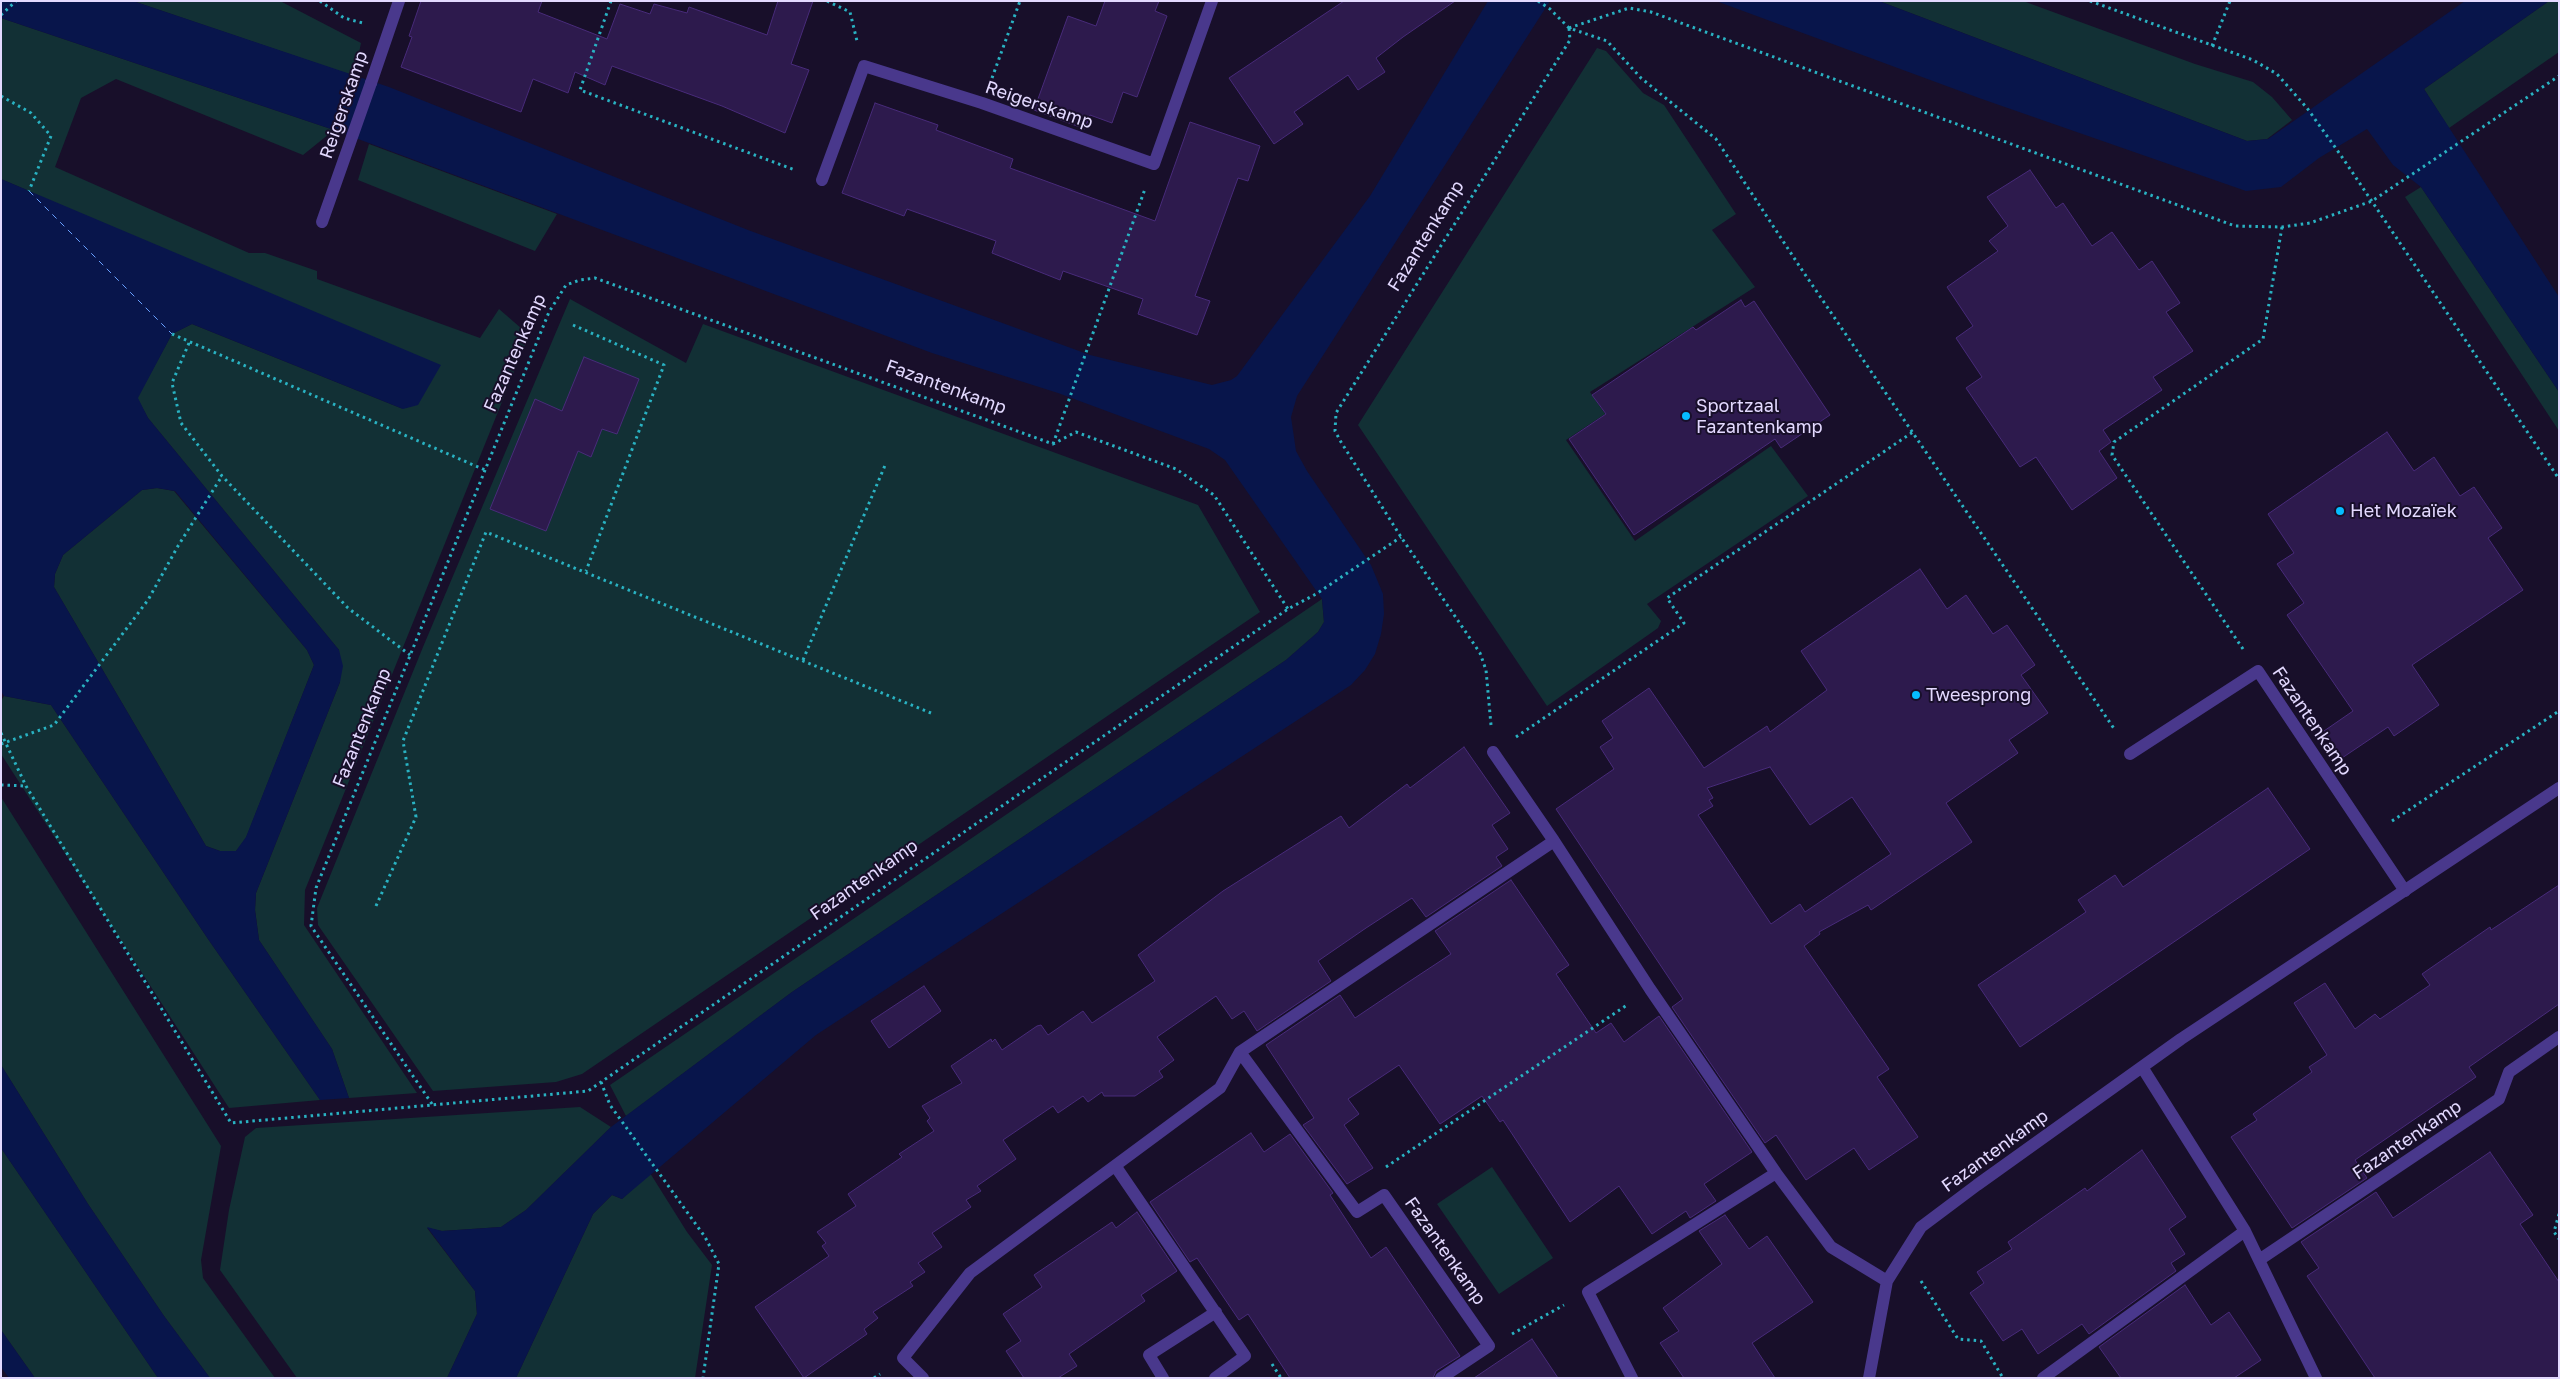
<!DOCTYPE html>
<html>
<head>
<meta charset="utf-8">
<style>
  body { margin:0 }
  #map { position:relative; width:2560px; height:1379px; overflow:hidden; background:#180f2a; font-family:"Golos Text",sans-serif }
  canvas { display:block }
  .frame { position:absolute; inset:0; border:2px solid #e3d9ff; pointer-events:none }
</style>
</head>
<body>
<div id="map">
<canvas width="2560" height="1379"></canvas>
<div class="frame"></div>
</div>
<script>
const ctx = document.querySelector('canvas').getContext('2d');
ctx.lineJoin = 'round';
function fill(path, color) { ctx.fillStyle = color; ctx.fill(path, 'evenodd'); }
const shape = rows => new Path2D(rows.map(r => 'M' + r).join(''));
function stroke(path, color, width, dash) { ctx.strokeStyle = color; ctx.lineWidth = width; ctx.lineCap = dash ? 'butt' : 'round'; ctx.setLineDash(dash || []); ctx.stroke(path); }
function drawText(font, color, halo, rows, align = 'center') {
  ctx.font = font + ' "Golos Text",sans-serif'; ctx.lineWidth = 4; ctx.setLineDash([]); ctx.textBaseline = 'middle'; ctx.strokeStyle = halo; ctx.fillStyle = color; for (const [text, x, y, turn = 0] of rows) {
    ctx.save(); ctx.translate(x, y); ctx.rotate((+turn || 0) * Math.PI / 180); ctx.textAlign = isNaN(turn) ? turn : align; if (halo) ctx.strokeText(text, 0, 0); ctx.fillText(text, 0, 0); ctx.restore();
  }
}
const green = shape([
  [133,1,280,1,361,43,354,76],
  [1879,1,2023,1,2195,64,2253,82,2272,97,2292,120,2267,139,2247,141],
  [2549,1,2559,1,2559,52,2449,128,2424,89],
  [1,18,334,130,303,155,116,79,81,98,55,167,249,253,265,253,317,271,317,279,480,338,499,309,529,335,305,890,304,925,417,1093,349,1098,332,1049,259,940,255,910,256,893,340,682,339,650,148,418,137,398,172,334,192,324,403,409,29,191,1,179],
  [1597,48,1606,51,1643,93,1664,105,1736,214,1712,230,1755,287,1590,392,1605,414,1566,440,1635,541,1771,446,1808,496,1647,604,1661,621,1658,628,1547,706,1358,425],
  [369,144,557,214,535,251,358,180],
  [2421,187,2559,392,2559,431,2405,197],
  [570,299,686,363,703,324,1198,505,1260,612,582,1074,556,1082,433,1091,318,925,317,908,423,647],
  [157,488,174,491,307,650,314,665,246,838,236,851,220,851,206,846,54,587,55,574,63,555,142,490],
  [1322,599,1324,622,1318,632,1286,660,792,992,626,1116,610,1085],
  [4,696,51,705,208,939,320,1100,229,1108,1,754,1,701],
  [1,797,221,1146,201,1260,203,1278,275,1378,210,1378,164,1316,88,1204,1,1065],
  [580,1107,611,1127,526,1210,501,1227,442,1231,427,1228,475,1291,477,1314,447,1378,297,1378,220,1270,229,1210,245,1137,256,1128],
  [1,1148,158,1378,35,1378,1,1330],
  [1492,1167,1553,1258,1499,1294,1437,1204],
  [650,1173,687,1232,712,1265,695,1378,516,1378,593,1214,612,1195,622,1199]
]);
const water = shape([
  [1,1,133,1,389,87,748,230,1090,355,1212,385,1231,380,1237,376,1370,196,1488,1,1550,1,1297,396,1291,417,1296,451,1307,471,1371,565,1383,594,1384,614,1381,634,1375,654,1365,670,1351,685,816,1035,622,1199,612,1195,593,1214,516,1378,447,1378,477,1314,475,1291,427,1227,442,1231,501,1227,526,1210,611,1127,792,992,1286,660,1318,632,1324,622,1322,599,1225,460,1209,449,1058,393,932,353,334,130,1,18],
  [1716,1,1879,1,2247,141,2268,139,2465,1,2549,1,2424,89,2559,297,2559,392,2421,187,2393,165,2367,129,2319,158,2281,187,2246,191,1979,98],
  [1,179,441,365,418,405,403,409,192,324,172,334,138,398,148,418,339,650,343,666,340,682,256,893,255,910,259,940,332,1049,349,1098,320,1100,208,939,51,705,4,696,1,691],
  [157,488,175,491,307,650,314,665,246,837,236,851,220,851,206,846,54,587,55,574,63,555,142,490],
  [1,1065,88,1204,164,1316,210,1378,158,1378,1,1148],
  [1,1330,35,1378,9,1378,1,1367]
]);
const ferry = shape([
  [29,191,172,334]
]);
const building = shape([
  [421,1,542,1,538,12,607,39,620,4,650,14,654,4,687,13,689,7,767,35,778,1,813,1,791,64,809,70,785,133,722,106,612,66,605,85,575,72,568,93,533,79,521,112,401,67,412,37,409,36,421,1],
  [1105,1,1159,1,1155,11,1167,16,1137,97,1123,92,1112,123,1090,115,1085,129,1034,110,1068,16,1096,26,1105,1],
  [1344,1,1455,1,1403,37,1376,58,1385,72,1358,90,1348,75,1294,112,1303,124,1274,144,1229,78,1344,1],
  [875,103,938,125,936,130,1013,159,1010,168,1155,221,1190,122,1260,146,1248,181,1238,178,1195,296,1210,301,1197,335,1138,314,1143,299,1063,271,1060,280,992,253,996,241,907,209,904,216,842,193,875,103],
  [2030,170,2056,208,2063,203,2092,246,2112,232,2139,270,2152,261,2180,303,2166,312,2193,351,2153,377,2162,390,2103,430,2111,442,2099,451,2117,478,2072,510,2036,457,2020,467,1966,388,1982,377,1956,338,1973,326,1947,287,1998,251,1989,241,2008,226,1987,197,2030,170],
  [1741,300,1745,307,1754,301,1830,415,1781,448,1775,439,1634,535,1569,439,1606,414,1592,395,1693,327,1696,330,1741,300],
  [584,357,639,379,617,434,602,429,591,457,578,451,546,531,490,509,535,399,562,411,584,357],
  [2387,432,2414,471,2434,457,2460,496,2474,487,2502,528,2488,538,2523,590,2412,665,2439,705,2394,736,2388,727,2342,758,2324,731,2353,711,2287,615,2304,603,2277,564,2294,553,2268,514,2387,432],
  [1920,569,1947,609,1966,595,1993,634,2007,625,2035,665,2021,675,2048,713,2009,740,2018,753,1946,803,1972,842,1871,910,1868,905,1819,932,1820,934,1804,946,1889,1069,1877,1077,1918,1137,1869,1170,1854,1148,1806,1180,1776,1135,1765,1143,1672,1007,1683,999,1556,809,1614,769,1600,747,1613,738,1602,721,1649,688,1704,768,1767,726,1770,732,1827,690,1801,651,1920,569],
  [1770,767,1810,825,1852,797,1891,854,1805,912,1800,904,1771,924,1698,815,1713,806,1709,800,1713,798,1707,788,1770,767],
  [1464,747,1510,813,1492,825,1508,849,1496,857,1502,866,1426,917,1412,898,1366,928,1318,961,1331,981,1257,1031,1244,1011,1232,1019,1216,996,1157,1037,1174,1060,1159,1071,1163,1077,1135,1096,1104,1096,1102,1092,1088,1102,1083,1096,1058,1113,1053,1106,1003,1140,1016,1159,977,1186,981,1191,966,1200,971,1207,932,1233,942,1247,918,1263,925,1272,910,1282,913,1286,873,1312,878,1318,864,1329,867,1334,804,1378,755,1307,829,1256,822,1246,826,1243,817,1232,856,1206,848,1194,902,1157,899,1154,934,1131,927,1121,930,1118,922,1106,962,1083,951,1066,991,1039,992,1042,995,1039,1002,1050,1037,1026,1041,1025,1048,1035,1083,1011,1092,1023,1155,981,1138,955,1223,891,1341,816,1349,828,1407,784,1410,788,1464,747],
  [2268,788,2310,849,2020,1047,1978,985,2086,912,2078,900,2115,875,2123,887,2268,788],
  [1511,880,1569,965,1556,974,1596,1033,1611,1023,1624,1042,1659,1016,1752,1152,1704,1184,1716,1201,1690,1218,1686,1211,1652,1234,1619,1186,1570,1222,1503,1120,1500,1122,1482,1096,1440,1124,1399,1065,1348,1099,1359,1114,1344,1125,1373,1168,1347,1184,1303,1125,1314,1118,1266,1045,1340,995,1355,1018,1404,985,1451,954,1435,931,1511,880],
  [2559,885,2559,1004,2469,1067,2476,1077,2355,1160,2367,1178,2292,1228,2231,1137,2257,1120,2253,1114,2312,1072,2309,1067,2327,1055,2294,1003,2325,983,2355,1029,2375,1014,2380,1019,2430,985,2422,974,2490,927,2491,930,2559,885],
  [924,986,941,1011,889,1048,871,1021,924,986],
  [1251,1133,1264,1152,1290,1134,1333,1193,1330,1195,1371,1258,1386,1247,1460,1356,1436,1371,1433,1378,1290,1378,1248,1314,1239,1320,1197,1258,1190,1262,1150,1202,1251,1133],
  [2142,1150,2186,1217,2169,1229,2185,1254,2171,1263,2176,1271,2089,1334,2082,1324,2038,1354,2022,1329,2003,1341,1970,1293,1984,1283,1977,1272,2012,1249,2008,1242,2085,1188,2087,1191,2142,1150],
  [2490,1152,2533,1215,2520,1224,2559,1282,2559,1378,2375,1378,2307,1276,2319,1268,2301,1242,2376,1192,2393,1218,2490,1152],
  [1137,1212,1177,1271,1141,1295,1145,1301,1069,1354,1077,1366,1058,1378,1024,1378,1006,1351,1021,1341,1003,1314,1042,1287,1034,1275,1112,1222,1116,1228,1137,1212],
  [1725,1215,1749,1249,1767,1236,1813,1302,1752,1343,1775,1378,1684,1378,1660,1343,1679,1331,1663,1308,1722,1264,1699,1231,1725,1215],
  [2185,1285,2211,1325,2229,1312,2261,1360,2234,1378,2121,1378,2099,1347,2185,1285],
  [1532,1339,1558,1378,1474,1378,1532,1339]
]);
const path = shape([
  [320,1,344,18,363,23],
  [611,1,580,90,795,170],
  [827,1,850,12,857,41],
  [1538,1,1550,9,1569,28,1607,41,1641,78,1716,139,1800,267,2115,730],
  [2090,1,2253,60,2277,74,2307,108,2342,157,2559,479],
  [1,15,16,1],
  [1569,28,1629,8,1651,12,2235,226,2282,227,2310,223,2372,201,2559,76],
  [2212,46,2230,1],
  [992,78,1020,1],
  [1,96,31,113,51,136,29,191],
  [573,325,664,365,586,571],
  [172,334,485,470],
  [189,343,172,383,181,423,222,476,348,608,410,655],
  [1053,444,1145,189],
  [2243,649,2112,455,2114,442,2263,339,2282,227],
  [803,660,886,463],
  [1491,725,1486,670,1480,653,1401,537,1341,442,1335,431,1336,413,1570,40,1569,28],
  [1,733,26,786,231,1123,588,1091,1288,609,1316,594,1401,537],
  [1516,737,1684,623,1667,598,1913,432],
  [1,744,54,725,148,600,178,546,222,476],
  [1,785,26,786],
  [2392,821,2559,711],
  [376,906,416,817,403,741,486,532,931,713],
  [601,1082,610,1105,705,1237,719,1264,703,1378],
  [432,1104,311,926,316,888,549,312,566,285,580,280,595,278,1053,444,1076,432,1176,469,1214,495,1288,609],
  [1386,1167,1627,1005],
  [2559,1214,2554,1232,2559,1239],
  [1921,1281,1958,1339,1981,1341,2003,1378],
  [1512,1334,1564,1305],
  [1272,1364,1281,1378],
  [874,1378,880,1374]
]);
const service = shape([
  [322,222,371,83],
  [2130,754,2258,671,2405,891]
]);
const minor = shape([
  [371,83,399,1],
  [822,180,864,66,982,103,1154,164,1212,1],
  [1493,752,1554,841,1650,989,1776,1173,1831,1247,1887,1281],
  [1240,1052,1357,1212,1384,1195,1489,1346,1441,1378],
  [2142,1067,2245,1231,2316,1378],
  [1116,1167,1245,1356,1215,1378],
  [2259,1260,2499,1099,2509,1072,2559,1037],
  [923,1378,903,1358,970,1273,1220,1088,1240,1052,1554,841],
  [1163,1378,1149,1355,1216,1312],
  [1632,1378,1588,1292,1776,1173],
  [1869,1378,1887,1281,1921,1227,1977,1185,2181,1039,2559,788],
  [2043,1378,2245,1231]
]);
const markers = [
  [1686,416,5,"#05bcff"],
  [2340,511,5,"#05bcff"],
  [1916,695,5,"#05bcff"]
];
const streetNames = [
  ["Reigerskamp",344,105,-71],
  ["Reigerskamp",1039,105,19],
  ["Fazantenkamp",1426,236,-58],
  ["Fazantenkamp",515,353,-66],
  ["Fazantenkamp",946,387,20],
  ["Fazantenkamp",2312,721,56],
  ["Fazantenkamp",362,728,-68],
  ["Fazantenkamp",864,880,-35],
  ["Fazantenkamp",2407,1140,-34],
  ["Fazantenkamp",1995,1151,-36],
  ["Fazantenkamp",1445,1251,55]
];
const poiNames = [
  ["Sportzaal",1696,406],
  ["Fazantenkamp",1696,427],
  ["Het Mozaïek",2350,511],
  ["Tweesprong",1926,695]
];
fill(green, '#123035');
fill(water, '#08154b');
stroke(ferry, '#679fff', 1, [6, 5]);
fill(building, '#2d1a4d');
stroke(building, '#482b7a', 1);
stroke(path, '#29b2c2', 3, [2.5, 4]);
stroke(service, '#49388c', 12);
stroke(minor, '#49388c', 12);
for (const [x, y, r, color] of markers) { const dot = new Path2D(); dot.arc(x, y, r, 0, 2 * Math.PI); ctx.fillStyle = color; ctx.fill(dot); stroke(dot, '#180f2a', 2); }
drawText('18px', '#e3d9ff', '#180f2a', streetNames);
drawText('18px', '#e3d9ff', '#180f2a', poiNames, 'left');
</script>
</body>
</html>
